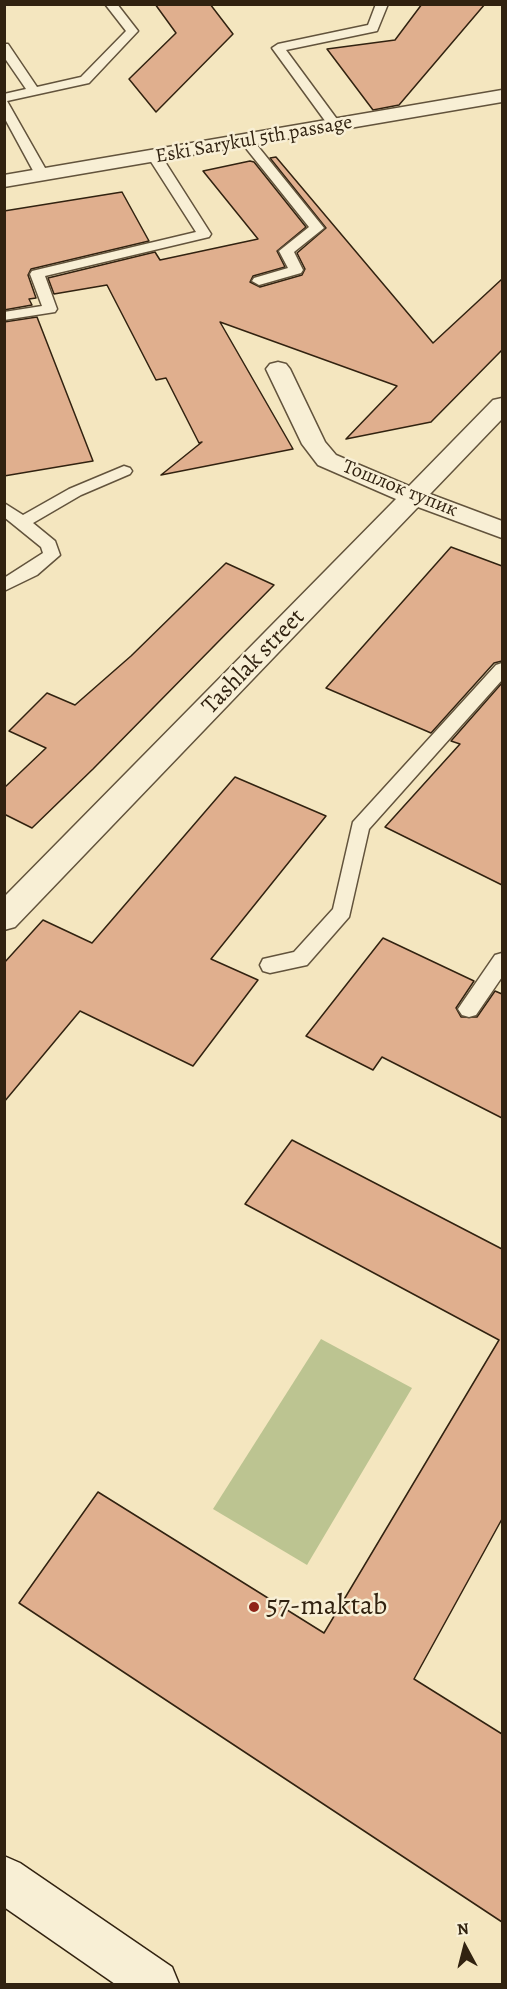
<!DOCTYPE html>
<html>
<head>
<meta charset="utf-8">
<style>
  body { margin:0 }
  #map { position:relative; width:507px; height:1989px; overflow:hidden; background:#f4e6bf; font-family:Alegreya,serif }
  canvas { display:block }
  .frame { position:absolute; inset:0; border:6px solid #312210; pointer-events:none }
  .north { position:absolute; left:435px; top:1917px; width:60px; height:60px; -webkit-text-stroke:4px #f8efd5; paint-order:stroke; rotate:353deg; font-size:16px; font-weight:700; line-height:24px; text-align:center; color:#312210 }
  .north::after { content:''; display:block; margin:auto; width:21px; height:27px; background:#312210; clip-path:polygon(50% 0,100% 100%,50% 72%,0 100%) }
</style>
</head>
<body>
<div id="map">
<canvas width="507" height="1989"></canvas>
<div class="frame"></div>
<div class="north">N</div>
</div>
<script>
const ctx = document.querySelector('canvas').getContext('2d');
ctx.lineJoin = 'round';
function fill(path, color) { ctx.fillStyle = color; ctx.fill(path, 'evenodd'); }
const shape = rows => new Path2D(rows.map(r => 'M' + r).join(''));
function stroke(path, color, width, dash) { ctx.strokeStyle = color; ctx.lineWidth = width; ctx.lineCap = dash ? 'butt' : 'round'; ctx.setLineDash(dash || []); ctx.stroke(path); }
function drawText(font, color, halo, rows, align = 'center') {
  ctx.font = font + ' Alegreya,serif'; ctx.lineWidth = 5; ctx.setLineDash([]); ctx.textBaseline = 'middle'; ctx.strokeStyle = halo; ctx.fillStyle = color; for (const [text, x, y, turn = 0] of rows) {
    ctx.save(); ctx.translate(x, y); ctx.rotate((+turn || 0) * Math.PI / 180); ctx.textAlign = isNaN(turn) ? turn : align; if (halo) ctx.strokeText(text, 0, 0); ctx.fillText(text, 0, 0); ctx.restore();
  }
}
const green = shape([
  [321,1339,412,1388,307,1565,213,1509]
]);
const building = shape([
  [155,4,210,4,233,34,156,112,129,79,176,33,155,4],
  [422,4,485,4,399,105,373,110,327,49,395,40,422,4],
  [276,157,433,343,502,279,502,350,431,422,346,439,397,386,220,322,293,449,161,475,202,442,199,443,166,378,156,380,107,285,54,294,48,278,155,252,160,260,258,239,203,171,250,161,254,162,306,227,277,251,285,267,253,276,250,282,260,287,302,275,305,269,297,253,326,228,270,158,276,157],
  [122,192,149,241,31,269,28,275,36,298,29,299,32,305,4,310,4,211,122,192],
  [37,317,93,461,4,476,4,322,37,317],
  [451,547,502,566,502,661,494,663,431,733,326,688,451,547],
  [226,563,274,585,93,769,32,828,4,814,4,788,46,748,9,731,47,693,75,705,131,656,226,563],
  [502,683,502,885,385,827,460,744,451,741,502,683],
  [235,777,326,816,211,959,258,980,193,1066,80,1011,4,1102,4,963,43,920,92,943,235,777],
  [383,938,474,981,456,1008,461,1017,477,1017,495,991,502,994,502,1118,382,1057,373,1070,306,1036,383,938],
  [292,1140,502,1249,502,1519,414,1679,502,1734,502,1922,19,1603,98,1492,324,1633,499,1340,245,1204,292,1140]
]);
const service = shape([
  [105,4,117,4,138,31,89,83,7,101,49,175,42,179,37,178,4,117,4,94,26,89,4,57,4,44,8,44,37,87,81,77,126,31,105,4],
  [376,4,388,4,377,31,286,50,342,126,341,129,331,129,272,48,278,44,368,25,376,4],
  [247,138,252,139,324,228,294,252,303,270,301,273,259,285,252,281,254,278,288,268,279,251,309,227,241,142,247,138],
  [155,153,162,157,211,234,209,237,45,276,57,309,55,312,4,320,4,312,42,306,30,274,32,271,196,232,148,157,155,153],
  [124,466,130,468,132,471,130,474,81,495,33,523,55,541,60,555,37,575,4,591,4,578,43,553,41,547,4,517,4,503,23,515,69,489,124,466],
  [502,663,502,680,369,829,349,917,307,965,270,973,263,971,260,965,263,959,294,952,333,909,353,822,496,665,502,663],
  [502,953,502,977,476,1015,469,1017,462,1015,458,1009,462,1003,495,955,502,953]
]);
const minor = shape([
  [502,90,502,102,4,187,4,175,502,90],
  [278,362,286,364,290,369,325,442,336,455,409,486,493,400,502,398,502,419,430,494,502,521,502,538,418,507,15,927,4,930,4,897,396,499,318,465,302,444,266,369,270,364,278,362]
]);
const secondary = shape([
  [4,1856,20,1863,172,1967,179,1984,115,1984,4,1907,4,1856]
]);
const markers = [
  [254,1607,6,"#8f2418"]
];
const farStreetnames = [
  ["Eski Sarykul 5th passage",254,140,-10],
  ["Тошлок тупик",400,489,22]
];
const streetNames = [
  ["Tashlak street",254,662,-46]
];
const nearPoinames = [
  ["57-maktab",266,1607]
];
fill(green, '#bcc491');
fill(building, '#e0af8e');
stroke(building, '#312210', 1.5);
stroke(service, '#62533c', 3);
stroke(minor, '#62533c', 3);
stroke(secondary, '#312210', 3);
fill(service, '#f8efd5');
fill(minor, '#f8efd5');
fill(secondary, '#f8efd5');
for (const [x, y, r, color] of markers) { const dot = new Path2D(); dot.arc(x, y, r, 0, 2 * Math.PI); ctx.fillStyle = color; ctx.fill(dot); stroke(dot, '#f8efd5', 2); }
drawText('20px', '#312210', '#f8efd5', farStreetnames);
drawText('24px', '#312210', '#f8efd5', streetNames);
drawText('28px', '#312210', '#f8efd5', nearPoinames, 'left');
</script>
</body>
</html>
